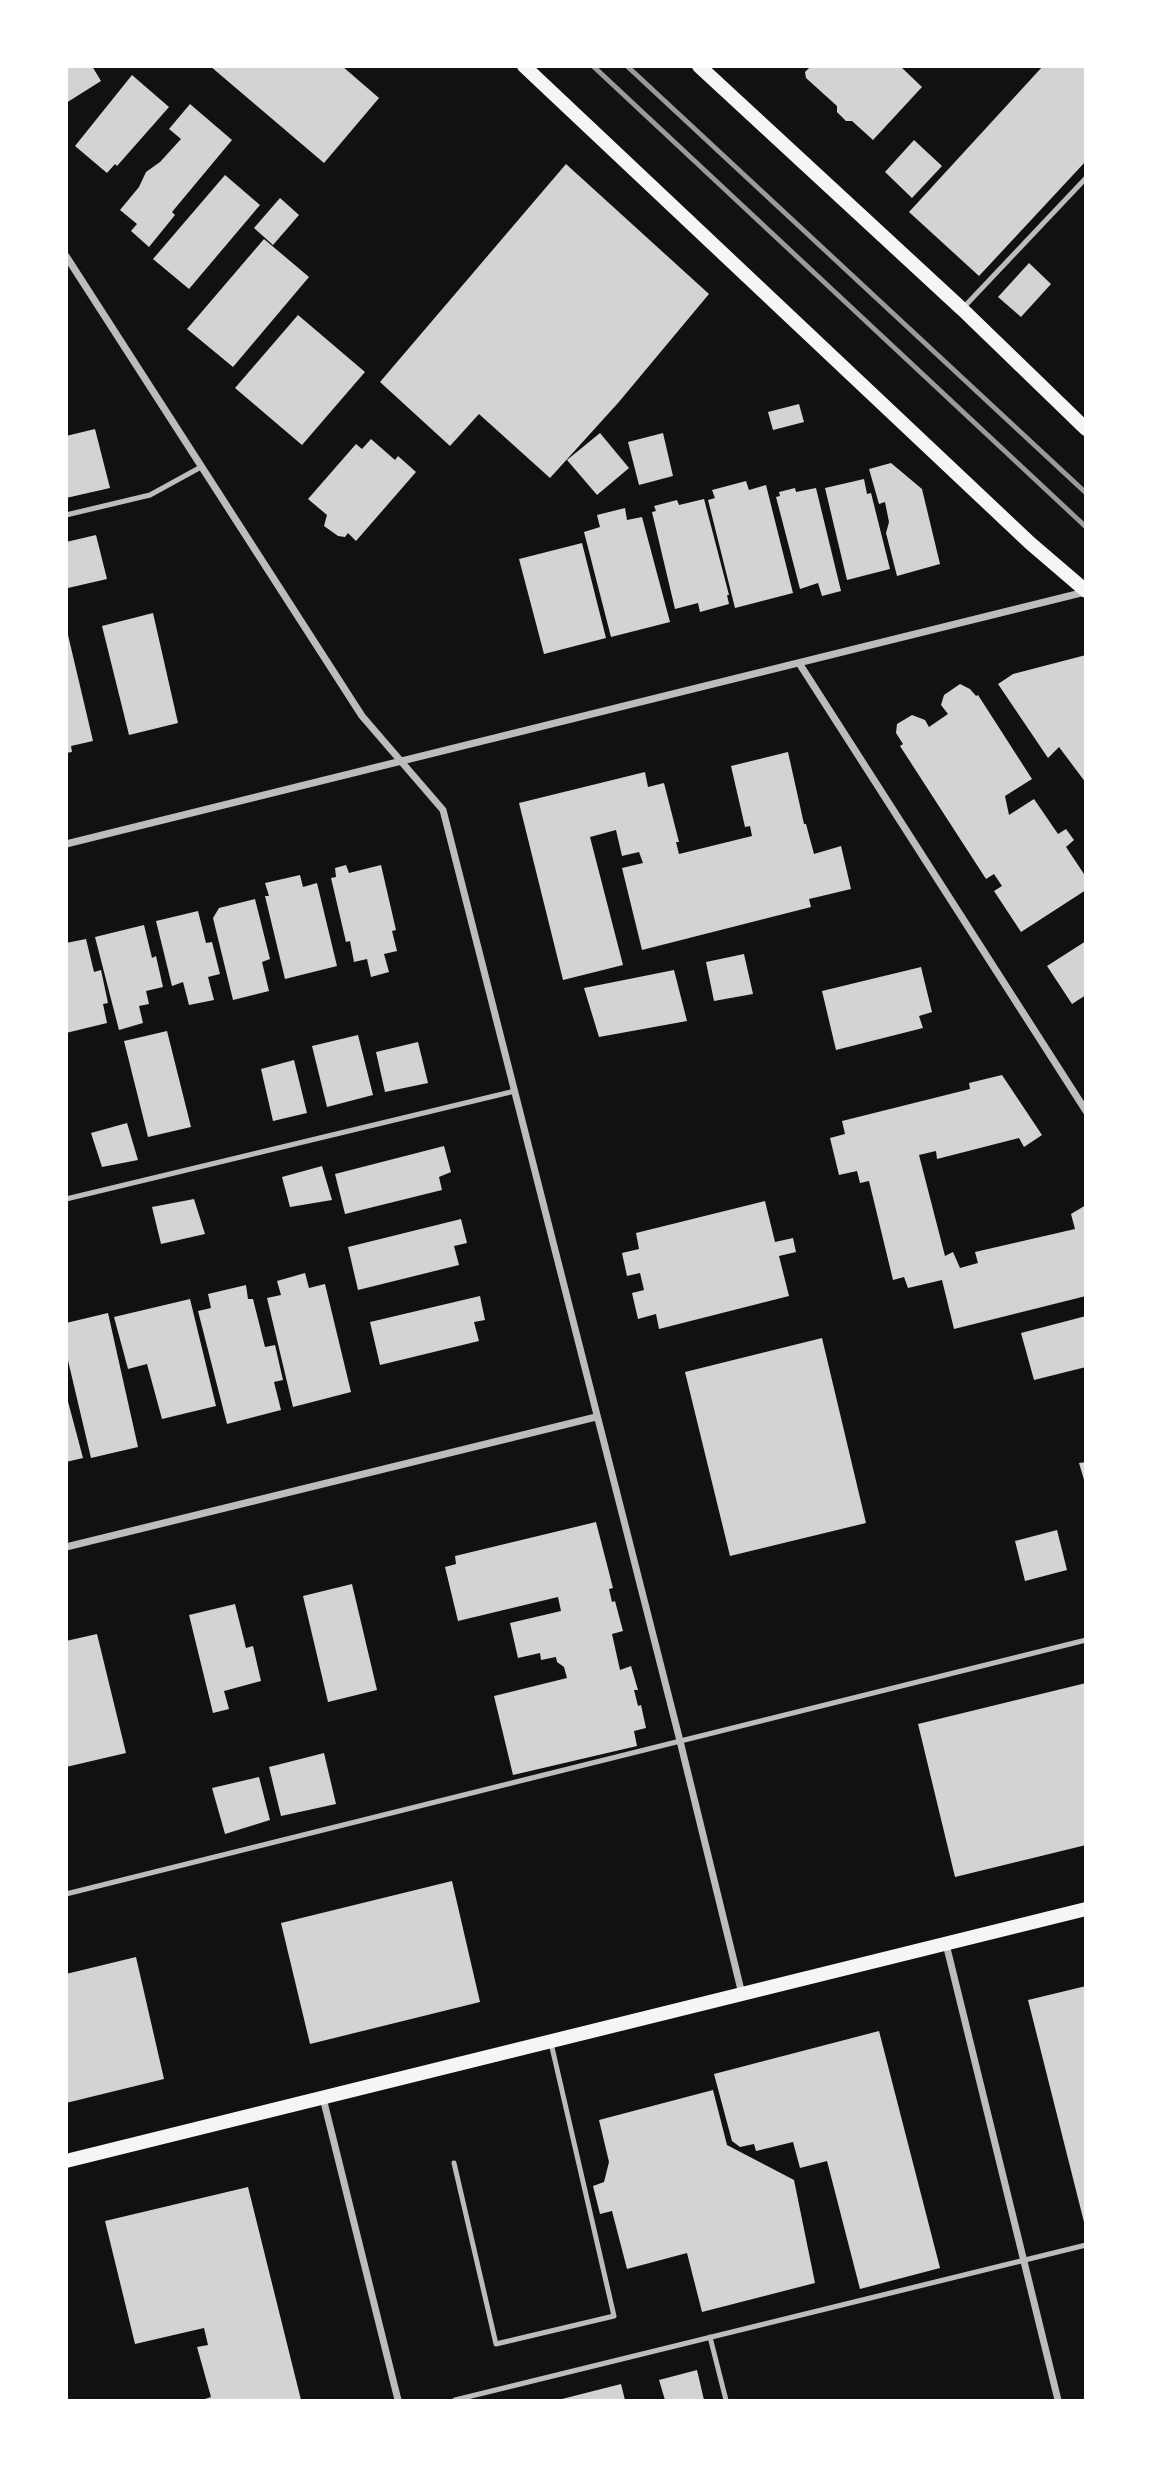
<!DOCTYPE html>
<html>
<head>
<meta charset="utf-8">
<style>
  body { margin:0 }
  #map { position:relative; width:1152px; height:2467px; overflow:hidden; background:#111; font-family:Helvetica,sans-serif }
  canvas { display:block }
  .frame { position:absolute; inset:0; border:68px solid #fff; pointer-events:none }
</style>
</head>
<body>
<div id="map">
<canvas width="1152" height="2467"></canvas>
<div class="frame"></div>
</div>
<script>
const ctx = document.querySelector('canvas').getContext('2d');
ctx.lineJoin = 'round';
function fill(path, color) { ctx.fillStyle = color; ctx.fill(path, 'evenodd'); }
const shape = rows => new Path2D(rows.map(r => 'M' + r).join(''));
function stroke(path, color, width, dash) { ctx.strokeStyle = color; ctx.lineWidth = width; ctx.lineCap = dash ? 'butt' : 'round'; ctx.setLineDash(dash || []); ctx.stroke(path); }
const building = shape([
  [66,66,92,66,101,81,66,103],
  [210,66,342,66,379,98,324,163],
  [811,66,900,66,922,87,873,140,852,121,846,121,837,112,837,106,806,78,805,72],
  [1043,66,1086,66,1086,161,979,276,909,212],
  [132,75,169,107,117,166,115,164,107,173,75,146],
  [190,104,232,140,172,212,175,215,149,247,131,231,137,224,120,210,139,187,146,172,160,162,181,139,169,129],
  [914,140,942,166,912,198,885,172],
  [566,164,709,294,618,403,550,478,479,414,450,446,380,382],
  [225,175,260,205,189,289,153,259],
  [280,198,299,215,273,245,254,228],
  [264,239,309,277,233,367,187,329],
  [1029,263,1051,284,1021,317,998,297],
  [298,315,365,372,302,445,235,388],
  [799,404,804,422,773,430,768,412],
  [95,429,110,488,66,498,66,436],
  [600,433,629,468,597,495,567,460],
  [663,433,673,476,639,485,628,442],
  [371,439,395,460,398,456,416,472,356,541,348,533,345,537,338,536,324,526,327,515,308,499,356,444,362,449],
  [891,463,922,489,940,564,897,576,886,533,889,522,885,502,879,504,869,469],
  [864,479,867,494,871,493,890,569,847,580,825,488],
  [746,481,749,490,766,485,793,593,735,608,708,500,715,498,712,490],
  [795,488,796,492,816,488,841,591,822,596,818,583,800,589,776,497,780,496,779,492],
  [704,499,729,595,727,595,729,604,700,612,698,603,675,609,652,512,656,511,654,506,677,500,679,505],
  [625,508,627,520,642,517,670,622,611,637,584,532,600,527,597,515],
  [96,535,107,579,68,588,66,542],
  [582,543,606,638,544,654,519,559],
  [153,613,178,723,129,735,102,626],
  [68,635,93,741,71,746,72,752,66,753],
  [1086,655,1086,783,1059,747,1048,758,998,684,1013,674],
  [960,684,970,689,976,696,978,695,1032,779,1005,796,1009,815,1034,799,1058,834,1066,829,1074,840,1066,847,1086,877,1086,890,1021,932,994,891,1002,886,994,874,986,879,900,746,903,744,896,733,897,724,912,715,925,720,929,727,948,714,941,705,944,695],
  [788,752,804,824,806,824,814,854,841,846,851,889,809,899,811,907,642,950,622,868,643,863,639,852,622,856,616,830,590,837,623,965,563,980,519,803,645,772,648,787,664,783,679,842,676,842,679,854,752,836,750,826,745,827,731,766],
  [346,865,349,873,381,865,396,930,392,931,397,951,384,954,389,972,371,977,367,959,354,962,350,941,346,942,331,878,336,877,335,868],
  [300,875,303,887,317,883,337,966,285,979,265,896,269,896,265,883],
  [255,899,270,959,262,962,269,991,233,1000,213,918,219,908],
  [198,911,206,943,212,942,220,974,208,977,214,1000,189,1005,183,982,172,986,156,921],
  [144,925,152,958,156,956,163,987,146,991,149,1004,139,1006,143,1023,119,1030,95,937],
  [86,939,94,972,101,970,108,1003,103,1004,107,1023,66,1033,66,943],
  [1086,941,1086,995,1072,1004,1047,966],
  [744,954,753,994,714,1001,706,962],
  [921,967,932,1012,919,1016,923,1028,836,1050,822,991],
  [674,970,687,1021,599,1037,584,988],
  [167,1031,191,1127,148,1137,124,1041],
  [358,1035,373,1095,327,1107,312,1046],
  [418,1042,428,1083,385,1092,376,1052],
  [294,1060,307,1113,273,1121,261,1069],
  [1002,1075,1042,1135,1024,1147,1019,1138,937,1159,936,1151,919,1155,945,1256,953,1252,960,1268,978,1263,975,1252,1075,1229,1071,1214,1086,1205,1086,1296,954,1329,942,1280,908,1288,904,1277,893,1280,869,1181,860,1183,857,1171,839,1175,830,1138,845,1134,842,1121,970,1089,969,1083],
  [127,1123,138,1160,102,1167,91,1133],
  [444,1146,451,1172,439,1177,442,1190,345,1214,335,1174],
  [322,1166,332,1200,290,1207,282,1177],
  [194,1199,205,1234,161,1244,152,1207],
  [765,1201,775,1242,793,1238,796,1252,779,1256,789,1296,659,1329,656,1314,638,1319,632,1293,644,1290,640,1273,627,1276,622,1253,639,1249,636,1233],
  [461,1219,467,1243,454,1246,459,1265,358,1290,348,1247],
  [305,1273,309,1288,325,1284,351,1392,293,1407,267,1298,281,1295,277,1281],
  [246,1285,248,1299,253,1299,265,1347,275,1345,283,1380,274,1382,281,1410,227,1424,198,1311,211,1308,208,1294],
  [480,1296,485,1320,474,1322,479,1341,380,1365,370,1322],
  [190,1299,216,1406,162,1419,147,1364,128,1369,114,1317],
  [108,1313,138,1447,91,1458,66,1352,66,1323],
  [1086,1316,1086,1367,1034,1380,1021,1333],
  [822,1338,866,1523,730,1556,685,1372],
  [66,1394,83,1458,66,1462],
  [1086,1462,1086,1483,1085,1483,1079,1463],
  [596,1522,613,1588,609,1589,612,1602,615,1601,623,1631,612,1634,620,1670,631,1666,638,1690,634,1690,638,1706,641,1705,646,1728,634,1731,637,1746,513,1775,494,1696,567,1678,564,1667,557,1662,556,1657,541,1660,540,1653,518,1658,510,1623,561,1611,558,1597,458,1621,445,1567,456,1564,455,1556],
  [1057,1530,1067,1570,1025,1581,1015,1541],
  [352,1584,377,1690,328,1702,303,1596],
  [235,1604,246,1648,253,1646,261,1681,224,1691,229,1709,213,1713,189,1615],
  [97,1634,126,1753,66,1767,66,1641],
  [1086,1683,1086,1845,955,1877,918,1724],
  [324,1753,336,1804,281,1816,269,1767],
  [259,1777,270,1820,225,1834,212,1788],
  [452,1881,480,2002,310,2044,281,1923],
  [136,1957,164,2079,66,2103,66,1974],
  [1086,1986,1086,2225,1085,2226,1028,2000],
  [879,2031,940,2268,860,2289,827,2161,800,2168,793,2142,756,2151,754,2144,740,2147,732,2141,714,2074],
  [713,2090,727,2145,794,2180,815,2283,702,2312,687,2253,627,2269,612,2211,600,2214,593,2186,604,2182,609,2162,599,2120],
  [248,2187,301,2400,202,2400,211,2397,197,2347,208,2345,204,2328,135,2344,105,2221],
  [697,2370,704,2400,665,2400,659,2380],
  [621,2384,625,2400,558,2400]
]);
const service = shape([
  [964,307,1086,178],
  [66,515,150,495,201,467],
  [66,1199,515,1091],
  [66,1894,1086,1640],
  [454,2163,496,2344,614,2316,551,2043],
  [710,2337,726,2400],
  [455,2400,1086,2245]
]);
const minor = shape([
  [66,256,362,716,443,810,680,1741,742,1994],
  [799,663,1086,1111],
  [66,844,1085,592],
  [66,1547,596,1417],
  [946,1944,1058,2400],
  [323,2098,398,2400]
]);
const secondary = shape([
  [524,66,1030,543,1086,591],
  [699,66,962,309,1086,429],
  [66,2161,1086,1909]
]);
const rail = shape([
  [593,66,1086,527],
  [627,66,1086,493]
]);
fill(building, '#d3d3d3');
stroke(service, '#bcbcbc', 5);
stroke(minor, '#bcbcbc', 7);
stroke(secondary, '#f5f5f5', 14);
stroke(rail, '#9a9a9a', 5);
</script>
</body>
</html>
